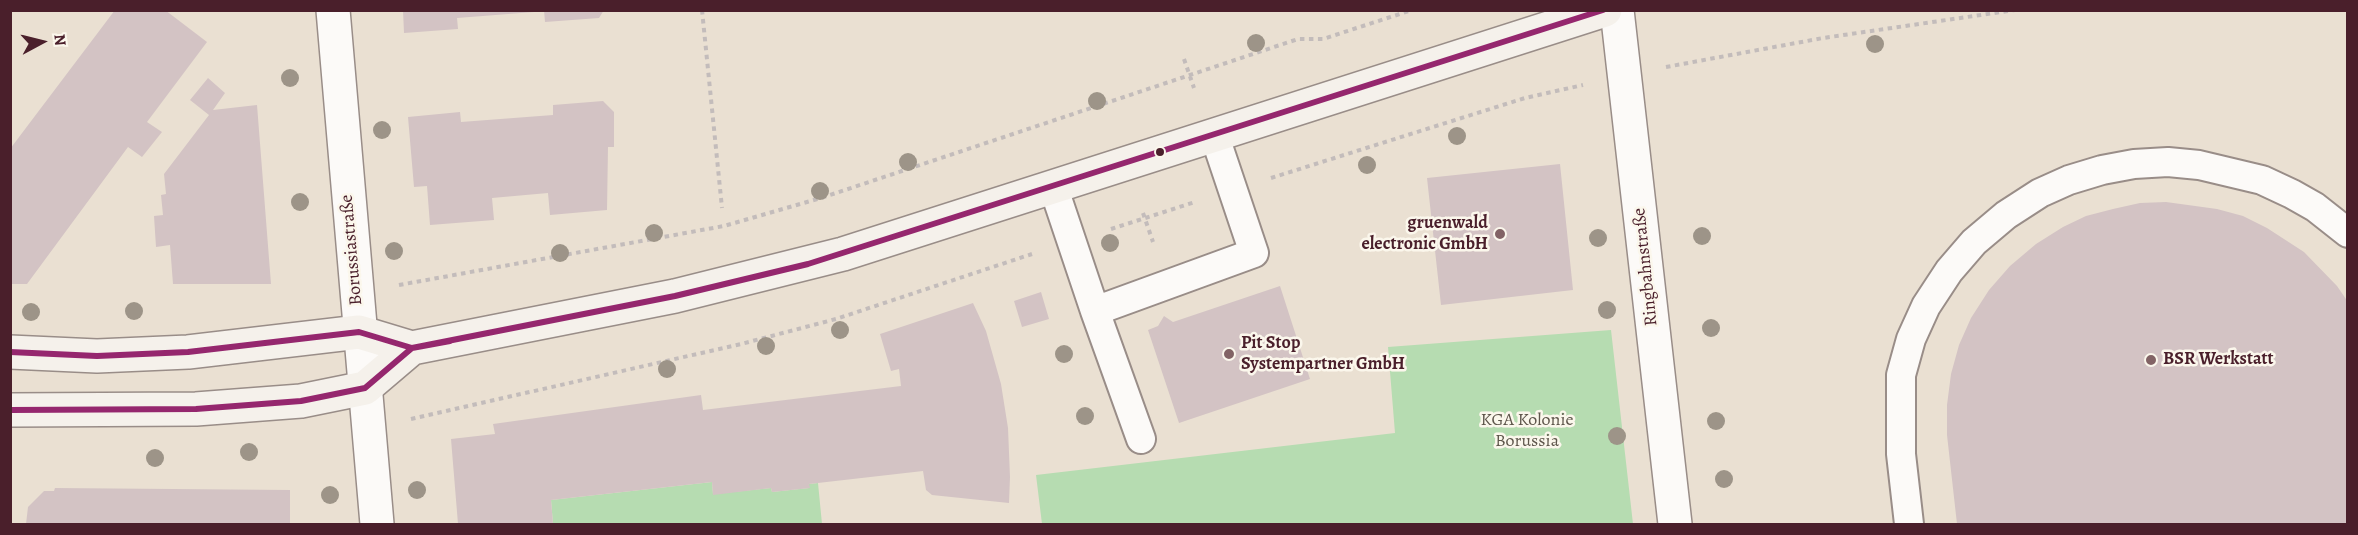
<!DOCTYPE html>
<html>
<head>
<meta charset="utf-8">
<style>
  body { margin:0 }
  #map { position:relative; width:2358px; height:535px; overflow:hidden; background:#eae0d2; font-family:Alegreya,serif }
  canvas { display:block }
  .frame { position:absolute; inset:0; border:12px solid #4a1f2b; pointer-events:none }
  .north { position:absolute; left:12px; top:12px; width:60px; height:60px; -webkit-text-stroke:4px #fbf7ec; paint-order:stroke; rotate:83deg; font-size:16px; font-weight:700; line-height:24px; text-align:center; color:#4a1f2b }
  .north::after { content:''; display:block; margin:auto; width:21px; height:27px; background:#4a1f2b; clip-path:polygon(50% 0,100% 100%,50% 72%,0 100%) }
</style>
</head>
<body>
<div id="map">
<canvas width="2358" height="535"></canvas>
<div class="frame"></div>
<div class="north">N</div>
</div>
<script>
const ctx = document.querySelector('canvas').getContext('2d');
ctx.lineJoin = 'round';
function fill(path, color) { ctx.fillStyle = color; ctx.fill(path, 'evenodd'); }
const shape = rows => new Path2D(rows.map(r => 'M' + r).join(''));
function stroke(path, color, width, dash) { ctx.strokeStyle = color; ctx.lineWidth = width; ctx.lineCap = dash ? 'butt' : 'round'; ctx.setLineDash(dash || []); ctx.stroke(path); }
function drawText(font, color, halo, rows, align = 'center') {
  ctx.font = font + ' Alegreya,serif'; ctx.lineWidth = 5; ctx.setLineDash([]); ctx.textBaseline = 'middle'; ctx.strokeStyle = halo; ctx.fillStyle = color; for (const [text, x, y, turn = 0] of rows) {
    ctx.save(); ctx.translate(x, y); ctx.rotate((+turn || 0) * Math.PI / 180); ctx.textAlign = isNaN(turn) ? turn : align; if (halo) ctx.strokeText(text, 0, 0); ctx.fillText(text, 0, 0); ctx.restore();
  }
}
const green = shape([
  [1611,330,1633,524,1042,524,1036,475,1395,433,1388,347],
  [712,482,713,494,771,488,772,492,809,488,809,484,818,483,822,524,553,524,551,500]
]);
const building = shape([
  [115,10,165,10,207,42,147,122,162,132,142,157,128,147,27,284,10,284,10,149],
  [403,10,534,10,534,12,457,18,458,29,404,33],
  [544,10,604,10,599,18,545,22],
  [208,78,225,93,213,110,257,105,271,284,173,284,170,245,156,247,154,216,163,215,161,195,166,194,164,174,209,115,190,100],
  [603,101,614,112,614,147,608,147,607,210,550,215,548,193,492,198,494,220,430,225,427,186,414,187,408,117,460,112,461,122,553,115,553,105],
  [1560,164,1573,290,1441,305,1427,178],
  [2166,202,2217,209,2243,216,2267,228,2304,252,2337,286,2348,302,2348,524,1957,524,1947,435,1947,405,1951,374,1959,345,1971,318,1989,290,2010,266,2036,244,2063,227,2086,216,2113,209,2140,203],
  [1280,286,1310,379,1179,423,1148,330,1158,326,1164,316,1173,322],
  [1041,292,1049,319,1022,327,1014,301],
  [973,303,986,331,1001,384,1008,428,1010,477,1009,503,932,495,926,490,923,471,809,484,810,488,772,492,771,488,713,495,712,482,551,500,553,524,458,524,451,439,495,434,493,424,701,395,703,410,901,386,899,369,891,371,880,334],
  [55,488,290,490,290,524,26,524,28,507,44,491,54,491]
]);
const path = shape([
  [702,10,722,208],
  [1184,59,1194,88],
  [1666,67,1823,38,2015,10],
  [1271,178,1525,98,1583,85],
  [1143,213,1153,242],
  [1111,229,1195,202],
  [399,285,724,226,821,198,1298,39,1323,39,1412,10],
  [411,419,741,344,836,319,1032,254]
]);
const service = shape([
  [1053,186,1095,311],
  [1141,439,1095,311,1254,253,1214,134],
  [1909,524,1901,454,1901,375,1911,339,1926,306,1949,271,1974,242,2006,215,2040,193,2069,180,2102,170,2134,164,2168,162,2199,165,2262,180,2292,194,2315,207,2348,233]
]);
const minor = shape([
  [333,10,377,524],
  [1617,10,1675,524]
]);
const secondary = shape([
  [10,352,97,356,188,352,359,332,412,348,675,296,843,254,1605,10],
  [10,410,196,409,301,401,365,388,412,348]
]);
const bus1 = shape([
  [10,352,97,356,188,352,359,332,412,348,450,341],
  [10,410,196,409,301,401,365,388,412,348,675,296,808,264,1603,10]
]);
const trees = [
  [1256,43],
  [1875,44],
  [290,78],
  [1097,101],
  [382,130],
  [1457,136],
  [908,162],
  [1367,165],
  [820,191],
  [300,202],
  [654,233],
  [1702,236],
  [1598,238],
  [1110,243],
  [394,251],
  [560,253],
  [1607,310],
  [134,311],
  [31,312],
  [1711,328],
  [840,330],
  [766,346],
  [1064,354],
  [667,369],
  [1085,416],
  [1716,421],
  [1617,436],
  [249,452],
  [155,458],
  [1724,479],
  [417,490],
  [330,495]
];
const markers = [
  [1160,152,5,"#4a1f2b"],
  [1500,234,6,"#826365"],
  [1229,354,6,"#826365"],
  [2151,360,6,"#826365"]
];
const poiNames = [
  ["gruenwald",1488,224,"right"],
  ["electronic GmbH",1488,245,"right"],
  ["Pit Stop",1241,344],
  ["Systempartner GmbH",1241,365],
  ["BSR Werkstatt",2163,360]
];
const streetNames = [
  ["Borussiastraße",352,250,-95],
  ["Ringbahnstraße",1646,267,-96]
];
const parkNames = [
  ["KGA Kolonie",1527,421],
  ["Borussia",1527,442]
];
fill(green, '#b6dcb1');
fill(building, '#d3c3c4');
stroke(service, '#998d88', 32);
stroke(minor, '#998d88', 36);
stroke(secondary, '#998d88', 36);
stroke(path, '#c3bcbb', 4, [4.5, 4.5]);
stroke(service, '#fcfaf8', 28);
stroke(minor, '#fcfaf8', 33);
stroke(secondary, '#f5f1eb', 33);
stroke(bus1, '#95276e', 6);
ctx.fillStyle = '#9d9488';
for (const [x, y] of trees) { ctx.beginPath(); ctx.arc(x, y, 9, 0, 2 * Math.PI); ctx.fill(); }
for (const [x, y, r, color] of markers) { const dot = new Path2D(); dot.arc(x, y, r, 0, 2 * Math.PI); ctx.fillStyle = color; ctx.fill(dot); stroke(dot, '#fbf7ec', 2); }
drawText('bold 18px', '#4a1f2b', '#fbf7ec', poiNames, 'left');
drawText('18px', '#4a1f2b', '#fbf7ec', streetNames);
drawText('18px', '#5e564b', '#fbf7ec', parkNames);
</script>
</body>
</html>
